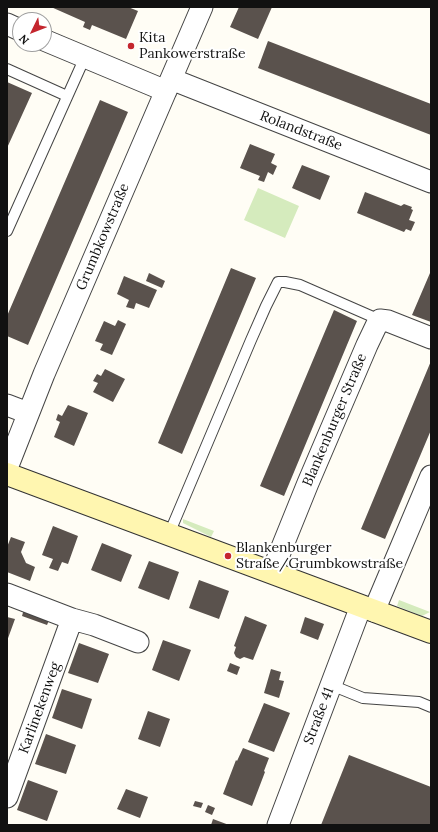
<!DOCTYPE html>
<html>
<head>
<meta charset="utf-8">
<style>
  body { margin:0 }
  #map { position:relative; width:438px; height:832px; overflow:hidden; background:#fffdf5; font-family:Lora,serif }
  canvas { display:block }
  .frame { position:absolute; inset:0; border:8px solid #111; pointer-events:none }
  .north { position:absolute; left:12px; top:12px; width:40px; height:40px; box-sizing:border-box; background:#fff; border:1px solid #a0a0a0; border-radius:50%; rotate:227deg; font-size:11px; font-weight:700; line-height:16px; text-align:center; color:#111 }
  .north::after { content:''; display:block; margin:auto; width:14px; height:18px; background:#c4262e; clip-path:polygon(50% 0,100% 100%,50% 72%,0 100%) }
</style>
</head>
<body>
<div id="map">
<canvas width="438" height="832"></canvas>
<div class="frame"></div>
<div class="north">N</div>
</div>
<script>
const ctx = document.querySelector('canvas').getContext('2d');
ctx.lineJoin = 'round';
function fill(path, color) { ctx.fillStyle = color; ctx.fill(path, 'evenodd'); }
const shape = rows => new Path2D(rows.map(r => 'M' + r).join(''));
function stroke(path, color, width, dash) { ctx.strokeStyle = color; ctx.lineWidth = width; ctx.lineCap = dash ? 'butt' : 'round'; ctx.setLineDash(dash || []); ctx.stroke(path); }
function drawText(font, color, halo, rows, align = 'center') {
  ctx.font = font + ' Lora,serif'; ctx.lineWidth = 4; ctx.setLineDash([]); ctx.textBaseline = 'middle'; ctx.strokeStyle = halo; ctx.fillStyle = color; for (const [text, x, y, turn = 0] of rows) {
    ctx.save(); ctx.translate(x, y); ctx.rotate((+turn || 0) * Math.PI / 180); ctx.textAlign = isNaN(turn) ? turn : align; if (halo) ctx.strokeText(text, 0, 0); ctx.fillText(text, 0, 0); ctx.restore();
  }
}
const green = shape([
  [258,188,299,206,285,238,244,220],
  [183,519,214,531,211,537,183,523],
  [399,600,430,612,422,616,397,606]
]);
const building = shape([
  [51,7,128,7,138,11,126,39,92,25,90,30,83,27,85,22],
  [239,7,272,7,258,39,230,27],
  [268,41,431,104,431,135,258,68],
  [7,82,32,93,7,148],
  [100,100,128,112,28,345,7,336,7,316],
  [250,144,275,154,271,163,277,166,273,175,268,172,264,182,258,180,260,176,240,168],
  [302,165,330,176,320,200,292,188],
  [365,192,401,206,404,204,412,207,411,209,413,210,409,220,415,222,411,231,406,229,404,232,357,213],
  [231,268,256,278,182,454,158,443],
  [149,273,165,281,162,288,146,281],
  [430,273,431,273,431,322,412,315],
  [124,276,157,290,149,308,136,303,134,309,126,307,129,300,117,294],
  [334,310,357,321,284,496,260,486],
  [118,320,126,324,112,355,100,350,103,344,95,341,104,321,115,326],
  [431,361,431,430,385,539,361,529],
  [105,369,125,379,113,402,93,392,98,383,93,381,97,374,101,376],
  [68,405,88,413,74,446,54,437,60,422,56,420,58,414,62,416],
  [53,526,78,536,68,564,62,562,58,571,49,568,53,559,42,555],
  [11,537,25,542,21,552,26,563,35,567,30,581,7,572,7,547],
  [102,543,132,555,121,582,91,570],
  [149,561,179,572,169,600,138,588],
  [199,580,229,591,219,619,189,608],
  [24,609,50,618,47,625,22,616],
  [245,616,267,625,253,660,244,657,240,659,236,657,234,653,236,647,234,646],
  [7,617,15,619,7,641],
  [305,617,324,624,318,640,300,633],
  [163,640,191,650,179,681,152,670],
  [79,643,109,654,98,683,68,673],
  [230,663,240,667,237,675,227,671],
  [271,669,281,672,279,680,284,681,279,698,264,693],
  [62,689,92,699,82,729,52,718],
  [264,703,290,713,274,752,248,742],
  [148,711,170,719,160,747,138,739],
  [46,734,76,745,66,774,35,764],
  [243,748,269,758,264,771,265,772,252,806,223,794,236,760,237,761],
  [349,755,431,787,431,825,321,825],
  [28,780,58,791,47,821,17,810],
  [126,789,148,797,140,818,117,809],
  [195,801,203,803,201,808,193,806],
  [208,805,215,808,212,815,205,812],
  [213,819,229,825,211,825]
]);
const service = shape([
  [7,69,67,96],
  [7,231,85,57],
  [169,534,251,340,266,306,278,282,285,282,300,285,380,320],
  [331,685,363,698,419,702,431,707]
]);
const minor = shape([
  [7,24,20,30],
  [44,40,166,91],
  [171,79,431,182],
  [7,405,28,413],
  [7,468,44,374,202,7],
  [272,572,308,483,367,345,377,324,380,320,388,321,431,338],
  [7,594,72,619,94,625,138,642],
  [374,611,431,476],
  [7,797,72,619],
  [278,825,361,606]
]);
const secondary = shape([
  [7,474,431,632]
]);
const markers = [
  [131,46,4,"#c4262e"],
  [228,556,4,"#c4262e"]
];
const poiNames = [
  ["Kita",139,38],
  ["Pankowerstraße",139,54],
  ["Blankenburger",236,548],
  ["Straße/Grumbkowstraße",236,564]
];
const streetNames = [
  ["Rolandstraße",301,131,21],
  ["Grumbkowstraße",103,237,-67],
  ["Blankenburger Straße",335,420,-67],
  ["Karlinekenweg",40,708,-70],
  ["Straße 41",319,716,-69]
];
fill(green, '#d5ebbd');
fill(building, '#5a524d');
stroke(service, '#444', 12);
stroke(minor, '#444', 23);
stroke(secondary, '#333', 24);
stroke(service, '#fff', 10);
stroke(minor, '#fff', 21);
stroke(secondary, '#fff6b0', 22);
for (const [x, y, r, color] of markers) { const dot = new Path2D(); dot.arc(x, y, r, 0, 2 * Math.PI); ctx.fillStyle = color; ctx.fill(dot); stroke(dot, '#fff', 1.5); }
drawText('14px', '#111', '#fff', poiNames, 'left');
drawText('14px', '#111', '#fff', streetNames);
</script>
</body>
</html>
